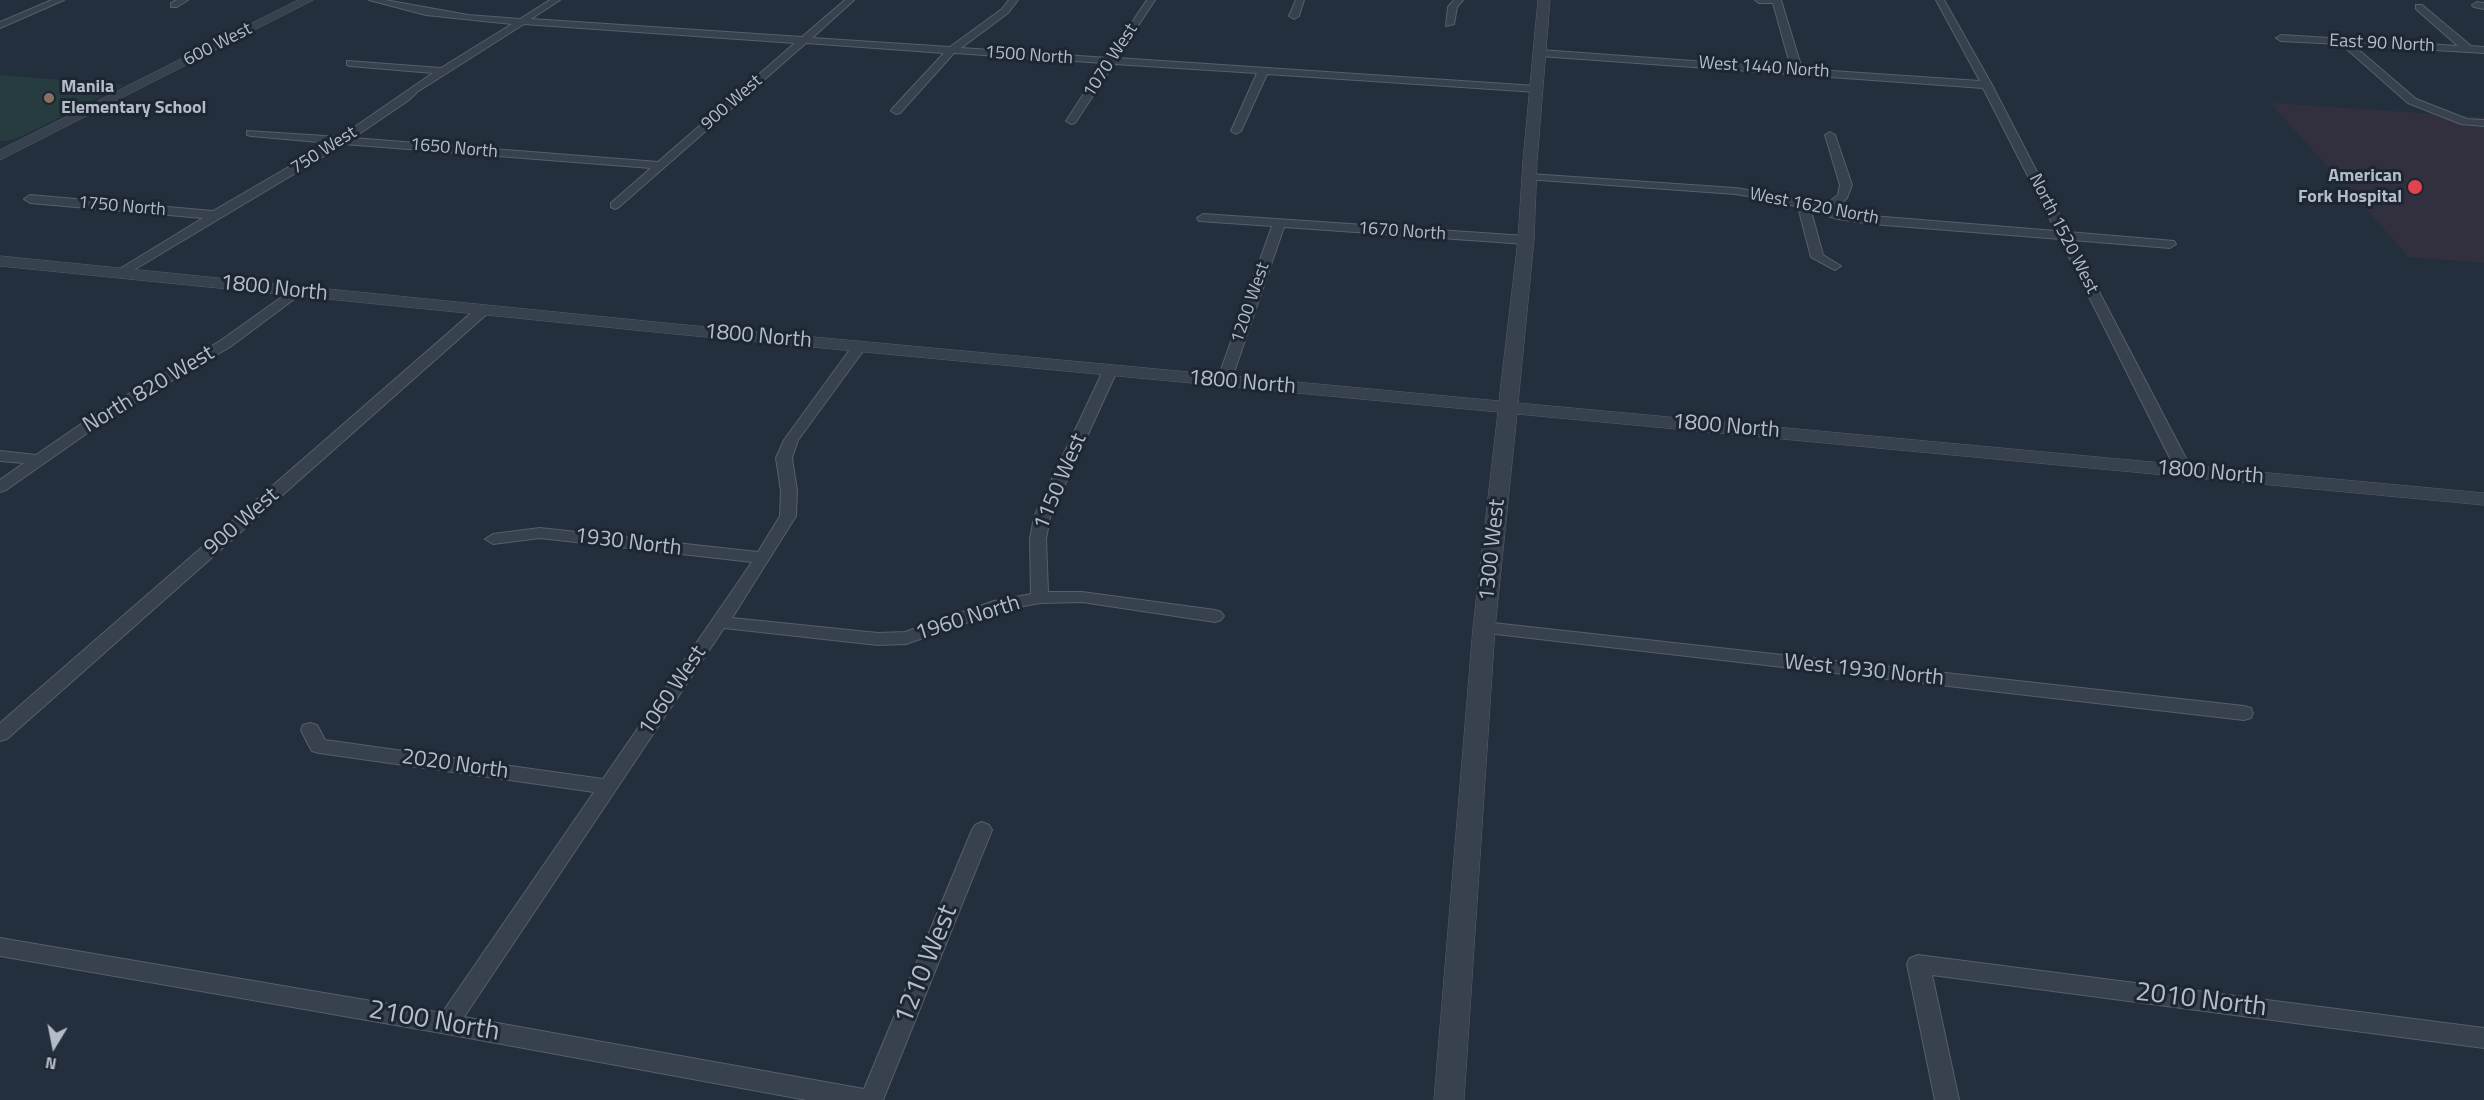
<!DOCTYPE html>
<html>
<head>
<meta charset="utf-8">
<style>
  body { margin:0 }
  #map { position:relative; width:2484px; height:1100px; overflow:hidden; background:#242f3e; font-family:"Titillium Web",sans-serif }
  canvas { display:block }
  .north { position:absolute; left:24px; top:1016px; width:60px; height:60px; -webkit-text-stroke:4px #1d2633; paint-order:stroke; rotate:190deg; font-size:16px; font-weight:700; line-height:24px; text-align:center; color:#b4bcc9 }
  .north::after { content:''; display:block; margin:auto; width:21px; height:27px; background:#b4bcc9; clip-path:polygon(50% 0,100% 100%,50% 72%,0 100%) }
</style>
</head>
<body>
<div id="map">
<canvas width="2484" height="1100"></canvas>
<div class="north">N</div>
</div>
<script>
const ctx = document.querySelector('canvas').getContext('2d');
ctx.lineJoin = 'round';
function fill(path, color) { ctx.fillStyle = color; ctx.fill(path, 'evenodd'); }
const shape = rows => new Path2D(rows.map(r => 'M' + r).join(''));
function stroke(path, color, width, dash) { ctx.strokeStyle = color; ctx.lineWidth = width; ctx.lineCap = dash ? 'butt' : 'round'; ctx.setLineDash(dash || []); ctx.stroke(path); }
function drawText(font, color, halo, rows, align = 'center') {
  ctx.font = font + ' "Titillium Web",sans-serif'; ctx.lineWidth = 6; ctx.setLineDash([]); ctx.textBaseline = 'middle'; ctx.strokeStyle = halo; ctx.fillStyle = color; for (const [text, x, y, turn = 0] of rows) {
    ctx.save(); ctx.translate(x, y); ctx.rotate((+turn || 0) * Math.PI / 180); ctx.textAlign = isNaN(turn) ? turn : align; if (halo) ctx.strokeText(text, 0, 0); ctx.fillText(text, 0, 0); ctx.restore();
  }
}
const medical = shape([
  [2270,103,2484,117,2484,263,2409,257]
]);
const green = shape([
  [0,75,124,85,18,138,4,141,0,141]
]);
const minor = shape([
  [52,0,64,0,0,28,0,22,52,0],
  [177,0,188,0,177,7,171,7,171,3,177,0],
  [369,0,385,0,468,15,520,19,550,0,560,0,531,19,802,37,845,0,854,0,812,38,950,47,1002,9,1009,0,1018,0,1008,13,961,48,1108,58,1147,0,1155,0,1117,58,1536,86,1541,89,1536,92,1267,74,1241,131,1236,134,1231,131,1257,73,1114,64,1075,123,1071,124,1066,121,1104,63,954,53,900,113,896,114,891,111,892,109,944,53,806,43,619,207,615,209,611,207,611,203,651,168,344,144,122,277,118,276,116,273,118,270,203,218,30,203,24,199,30,195,213,211,330,143,251,136,247,135,247,131,340,137,433,73,350,66,347,65,347,61,441,68,512,24,426,15,369,0],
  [524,24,795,43,658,162,353,138,409,100,417,92,524,24],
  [1296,0,1304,0,1299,16,1294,19,1289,16,1296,0],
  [1454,0,1463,0,1457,7,1454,24,1446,26,1448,7,1454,0],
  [1755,0,1781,0,1802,69,1980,81,1936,0,1944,0,1992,85,2068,232,2174,241,2176,244,2170,248,2072,240,2192,470,2189,473,2179,473,2176,470,2060,239,1872,224,1838,219,1811,211,1823,255,1841,266,1835,270,1811,257,1798,207,1774,200,1735,194,1526,179,1526,175,1530,174,1735,188,1775,194,1823,207,1838,195,1840,185,1825,135,1830,132,1835,135,1852,185,1847,198,1834,210,1872,216,2056,231,1983,88,1540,56,1535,53,1540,50,1791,68,1773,3,1759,3,1755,0],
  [2477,2,2484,3,2484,9,2474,7,2472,5,2477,2],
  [2416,5,2422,5,2471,46,2484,47,2484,53,2353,45,2416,99,2467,119,2484,120,2484,126,2461,124,2408,103,2341,44,2281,41,2276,38,2281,35,2458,46,2416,9,2416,5],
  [1203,214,1526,236,1532,240,1526,244,1284,227,1231,381,1224,385,1217,381,1272,226,1199,221,1197,218,1203,214],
  [296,287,302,291,301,294,230,347,113,415,6,490,0,492,0,480,24,463,0,461,0,451,36,455,103,409,220,341,296,287],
  [483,306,488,307,490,310,488,313,7,739,0,741,0,723,478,307,483,306],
  [859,343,866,347,798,440,792,458,797,491,796,516,732,618,878,633,905,632,994,601,1031,594,1030,539,1034,517,1103,371,1110,367,1117,371,1050,517,1046,539,1048,592,1082,592,1215,610,1221,612,1224,616,1221,620,1215,622,1082,602,1040,603,1003,610,906,644,878,645,724,628,464,1017,864,1089,972,830,975,825,982,822,989,825,992,830,883,1100,807,1100,447,1034,0,956,0,938,442,1013,594,792,319,753,312,751,309,746,301,730,303,725,310,723,317,725,325,740,603,779,752,562,540,538,493,544,485,539,493,534,540,528,758,552,780,516,781,491,776,458,784,440,854,344,859,343],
  [1484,622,2244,706,2251,708,2253,713,2251,718,2244,720,1478,632,1475,628,1478,624,1484,622],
  [1918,955,2484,1028,2484,1048,1932,975,1959,1100,1935,1100,1907,964,1910,958,1918,955]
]);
const tertiary = shape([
  [298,0,313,0,0,160,0,150,298,0],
  [1538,0,1550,0,1537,161,1534,240,1518,403,2484,493,2484,505,1517,414,1495,628,1464,1100,1434,1100,1473,628,1498,412,675,334,0,266,0,256,675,324,1499,401,1518,240,1523,161,1538,0]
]);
const markers = [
  [49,98,6,"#8d6e63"],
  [2415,187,8,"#e0444e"]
];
const farStreetnames = [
  ["East 90 North",2382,44,3],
  ["600 West",218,45,-27],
  ["1500 North",1029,56,4],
  ["1070 West",1111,61,-57],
  ["West 1440 North",1764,68,4],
  ["900 West",732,103,-41],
  ["1650 North",454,149,5],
  ["750 West",324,151,-32],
  ["1750 North",122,207,5],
  ["West 1620 North",1814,207,11],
  ["1670 North",1402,232,4],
  ["North 1520 West",2063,234,63],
  ["1200 West",1251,303,-71]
];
const farPoinames = [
  ["Manila",61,88],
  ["Elementary School",61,109],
  ["American",2402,177,"right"],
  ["Fork Hospital",2402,198,"right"]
];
const streetNames = [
  ["1800 North",274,289,6],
  ["1800 North",758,337,5],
  ["1800 North",1242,383,5],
  ["North 820 West",149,390,-31],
  ["1800 North",1726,427,5],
  ["1800 North",2210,473,5],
  ["1150 West",1061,482,-67],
  ["900 West",242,522,-41],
  ["1930 North",628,543,7],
  ["1300 West",1493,550,-84],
  ["1960 North",968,619,-17],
  ["West 1930 North",1864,671,6],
  ["1060 West",673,691,-56],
  ["2020 North",455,765,8]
];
const nearStreetnames = [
  ["1210 West",927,965,-68],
  ["2010 North",2201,1001,7],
  ["2100 North",434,1022,10]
];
fill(medical, '#32303f');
fill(green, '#263c3f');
stroke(minor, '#565f6c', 2);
stroke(tertiary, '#565f6c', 1);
fill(minor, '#38414e');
fill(tertiary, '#38414e');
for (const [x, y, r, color] of markers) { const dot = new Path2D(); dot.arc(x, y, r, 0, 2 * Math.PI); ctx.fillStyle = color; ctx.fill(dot); stroke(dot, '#1d2633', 2); }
drawText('18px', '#b4bcc9', '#1d2633', farStreetnames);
drawText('bold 18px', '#b4bcc9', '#1d2633', farPoinames, 'left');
drawText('22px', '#b4bcc9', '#1d2633', streetNames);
drawText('27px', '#b4bcc9', '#1d2633', nearStreetnames);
</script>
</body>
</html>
